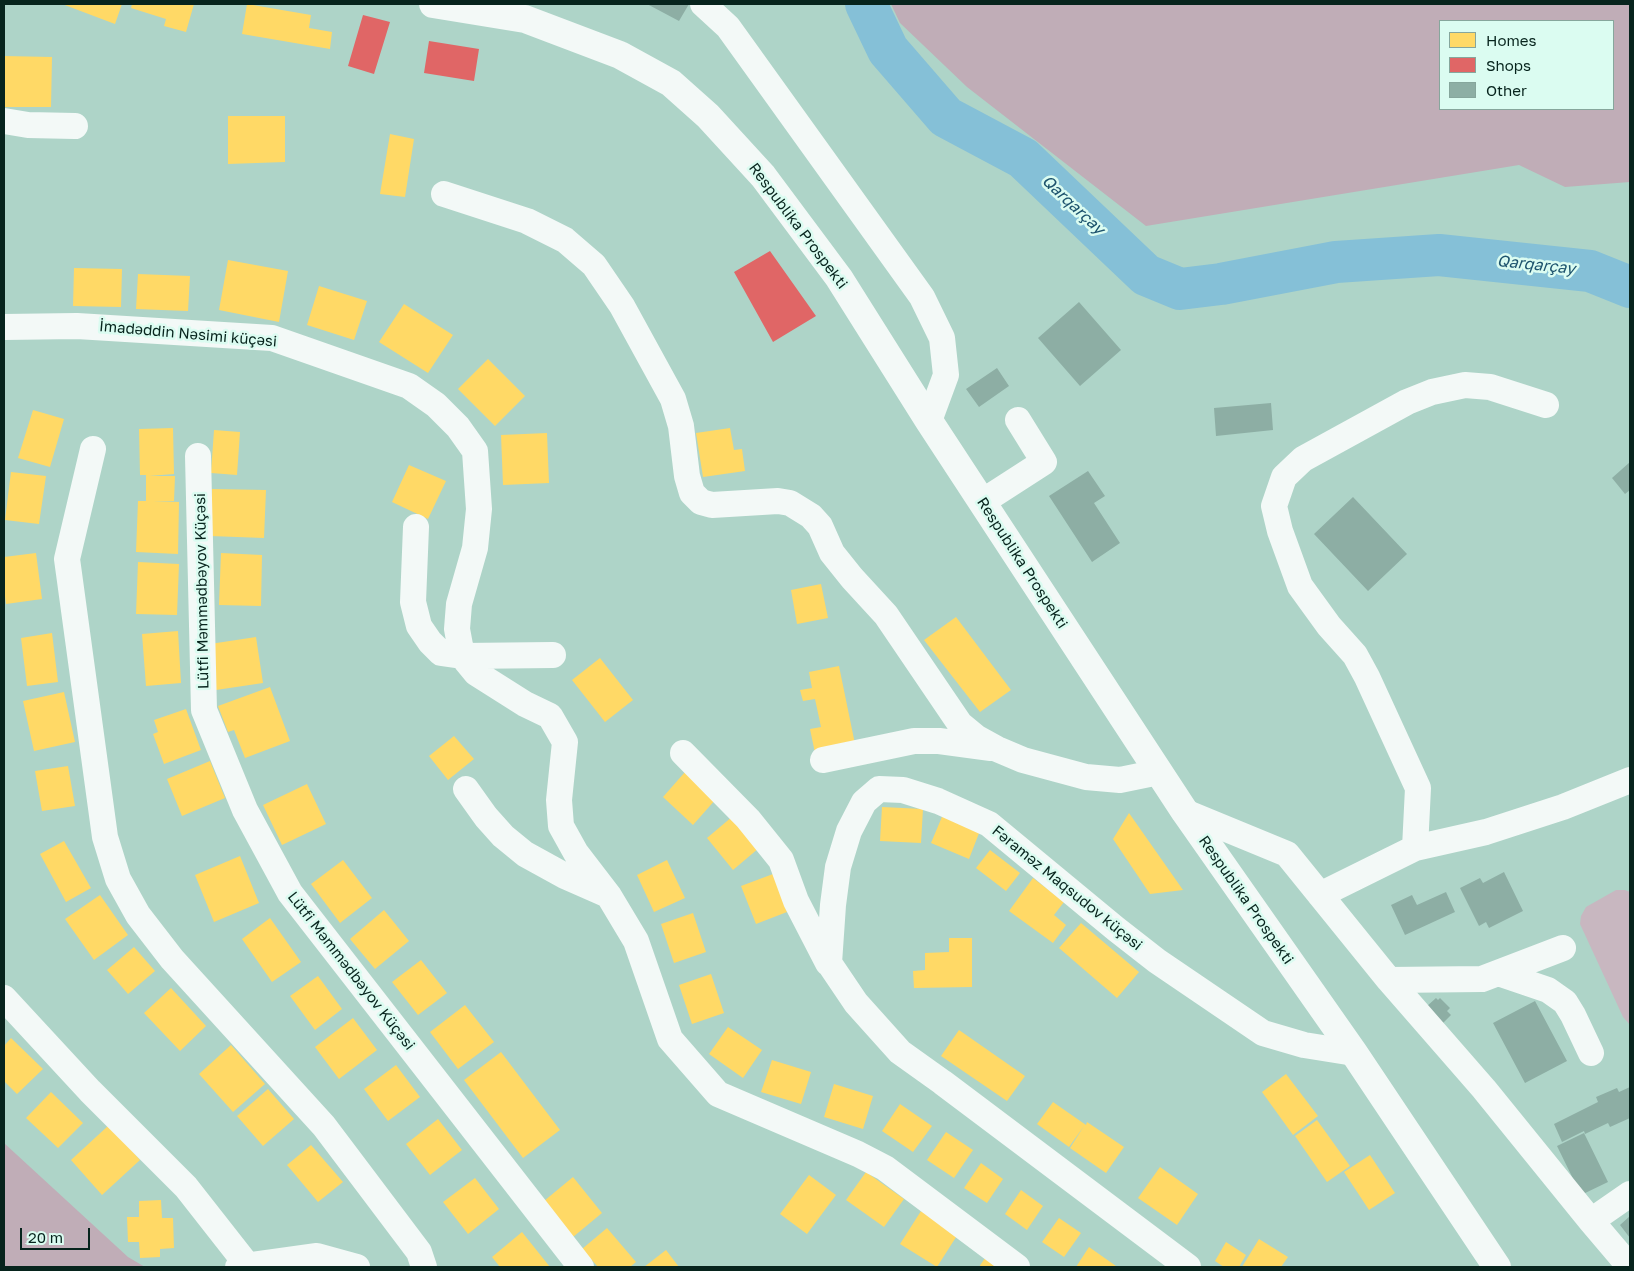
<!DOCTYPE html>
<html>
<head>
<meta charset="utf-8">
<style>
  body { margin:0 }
  #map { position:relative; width:1634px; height:1271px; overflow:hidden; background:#aed4c8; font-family:"Golos Text",sans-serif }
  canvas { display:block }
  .frame { position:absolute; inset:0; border:5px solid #07241d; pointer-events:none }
  .legend { position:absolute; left:1439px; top:20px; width:175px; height:90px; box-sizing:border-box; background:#dbfcf1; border:1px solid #86a69c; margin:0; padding:6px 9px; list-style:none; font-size:15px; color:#07241d }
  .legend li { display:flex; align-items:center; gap:10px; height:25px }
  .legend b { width:25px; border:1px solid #86a69c }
  .scale { position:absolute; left:20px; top:1228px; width:70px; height:22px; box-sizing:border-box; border:2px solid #07241d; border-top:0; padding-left:6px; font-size:15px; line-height:18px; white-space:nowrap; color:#07241d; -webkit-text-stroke:4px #dbfcf1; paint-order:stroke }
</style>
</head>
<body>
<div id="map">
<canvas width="1634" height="1271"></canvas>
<div class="frame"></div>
<ul class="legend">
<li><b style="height:14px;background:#ffd966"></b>Homes</li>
<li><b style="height:14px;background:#e06666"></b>Shops</li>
<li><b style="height:14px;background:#8daea4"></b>Other</li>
</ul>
<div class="scale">20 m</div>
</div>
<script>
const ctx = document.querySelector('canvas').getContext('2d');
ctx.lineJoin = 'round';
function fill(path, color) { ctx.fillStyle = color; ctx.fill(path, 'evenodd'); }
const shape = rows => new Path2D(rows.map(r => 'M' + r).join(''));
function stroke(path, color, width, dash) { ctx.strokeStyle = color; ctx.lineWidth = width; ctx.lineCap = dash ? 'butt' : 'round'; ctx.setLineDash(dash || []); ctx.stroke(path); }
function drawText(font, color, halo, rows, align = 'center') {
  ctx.font = font + ' "Golos Text",sans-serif'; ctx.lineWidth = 5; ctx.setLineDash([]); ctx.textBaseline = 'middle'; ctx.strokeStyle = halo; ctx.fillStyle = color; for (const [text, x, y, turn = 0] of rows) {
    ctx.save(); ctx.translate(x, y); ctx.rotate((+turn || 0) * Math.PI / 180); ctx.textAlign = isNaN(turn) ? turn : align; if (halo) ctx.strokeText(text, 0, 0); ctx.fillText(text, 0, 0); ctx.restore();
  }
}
const green = shape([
  [1616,890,1625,890,1630,892,1630,1025,1623,1017,1580,924,1581,916,1586,907]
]);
const forest = shape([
  [891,4,1630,4,1630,182,1565,187,1519,165,1146,226,967,87,900,23],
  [1440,21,1613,21,1613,109,1440,109],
  [4,1143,128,1257,145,1267,4,1267]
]);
const homes = shape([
  [62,4,122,4,115,24],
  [132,4,194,4,186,32,164,26,166,19,131,8],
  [247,4,311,15,309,28,332,32,330,49,242,34],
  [4,56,52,57,51,107,4,107],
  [228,116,285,116,285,162,228,164],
  [390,134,414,139,405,197,380,194],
  [228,260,288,271,279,322,219,310],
  [74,268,122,269,121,307,73,306],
  [138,274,190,276,188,311,136,309],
  [319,286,367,301,354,340,307,325],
  [404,304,453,335,428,373,379,342],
  [488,359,525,396,495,426,458,389],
  [33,410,64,419,50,467,18,458],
  [173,428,174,474,149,476,175,476,174,501,153,501,179,502,178,554,136,552,138,501,146,501,146,475,140,475,139,429],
  [730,428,734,450,742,449,745,471,703,477,696,433],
  [214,430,240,432,237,475,211,473],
  [547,433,549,483,503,485,501,435],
  [409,465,446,481,428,519,392,502],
  [11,472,46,476,39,524,5,520],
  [212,489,266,490,264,538,210,536],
  [36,553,42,599,6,604,4,588,4,557],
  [221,553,262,555,261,606,219,605],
  [138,562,179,564,177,615,136,614],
  [821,584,828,618,797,624,791,590],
  [956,617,1011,690,980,712,924,640],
  [178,631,181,683,146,686,142,634],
  [52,633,58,682,27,686,21,638],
  [256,637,263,683,216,690,210,644],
  [600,658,633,700,605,722,572,680],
  [839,666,855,744,815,753,810,729,821,727,815,699,803,701,800,690,812,688,809,672],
  [270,687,290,741,245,758,234,730,228,732,218,706],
  [64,692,75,742,34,751,23,701],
  [186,709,201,750,164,764,153,734,158,732,154,720],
  [454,736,474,759,448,780,429,756],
  [210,761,225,798,182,816,167,779],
  [68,766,75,806,42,811,35,771],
  [685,772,716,799,693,825,663,797],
  [307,784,326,824,282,845,263,805],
  [882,807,923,809,921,843,880,841],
  [944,812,981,828,969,859,931,843],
  [1129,813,1183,890,1150,894,1113,839],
  [733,816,759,848,733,870,707,838],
  [64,841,91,888,66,902,40,854],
  [990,850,1020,873,1006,891,976,868],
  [240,856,259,903,214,922,195,875],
  [343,860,372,898,340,923,311,884],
  [667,860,685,898,654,912,637,875],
  [773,874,787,912,756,924,741,886],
  [1033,878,1064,902,1054,915,1066,925,1053,943,1009,911],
  [100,895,128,935,94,960,65,919],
  [384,910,409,941,375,969,350,939],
  [693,913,706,952,674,963,661,924],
  [270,918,301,962,272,982,242,939],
  [1081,923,1139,972,1117,998,1059,948],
  [949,938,972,938,972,987,914,988,913,971,925,970,925,953,949,952],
  [134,947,155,971,128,994,107,970],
  [421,960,447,993,418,1015,392,982],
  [711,974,724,1013,692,1024,679,985],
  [318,976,342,1009,315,1030,290,996],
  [171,988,206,1026,180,1051,144,1013],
  [465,1005,494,1042,458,1069,430,1032],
  [353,1018,377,1050,339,1079,315,1047],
  [728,1027,762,1050,743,1078,709,1054],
  [959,1030,1025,1076,1007,1101,941,1056],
  [11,1038,43,1069,17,1094,4,1081,4,1046],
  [231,1045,265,1084,233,1112,199,1074],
  [501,1052,560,1130,523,1158,464,1080],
  [772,1060,811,1072,801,1104,761,1092],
  [396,1065,420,1097,388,1121,364,1089],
  [1286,1074,1318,1116,1293,1135,1262,1092],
  [834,1084,873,1096,863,1129,824,1117],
  [268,1089,294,1119,263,1146,237,1116],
  [51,1092,83,1123,58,1148,26,1118],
  [1053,1102,1086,1125,1087,1122,1124,1147,1106,1173,1070,1148,1084,1126,1069,1147,1037,1124],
  [900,1104,932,1126,913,1152,882,1131],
  [438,1119,462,1150,430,1175,406,1144],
  [1317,1120,1350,1166,1327,1182,1295,1136],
  [109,1125,140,1160,102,1195,71,1160],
  [946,1132,973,1150,954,1178,927,1160],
  [311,1145,343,1182,318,1202,287,1165],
  [1370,1155,1395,1193,1369,1210,1344,1172],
  [981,1163,1003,1179,987,1203,964,1188],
  [1160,1167,1198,1194,1177,1225,1138,1198],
  [866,1172,904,1199,884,1227,846,1200],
  [809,1175,836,1195,807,1234,780,1214],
  [573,1177,602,1213,573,1237,544,1201],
  [475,1178,499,1209,468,1234,443,1202],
  [1021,1190,1043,1206,1027,1230,1005,1214],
  [161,1200,162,1218,173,1218,174,1248,160,1249,160,1257,140,1258,139,1242,128,1242,127,1217,139,1217,139,1201],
  [921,1211,958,1234,937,1267,900,1244],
  [1059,1218,1081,1233,1064,1257,1042,1242],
  [607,1228,636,1262,630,1267,598,1267,582,1249],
  [522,1232,550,1267,500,1267,492,1257],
  [1259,1239,1288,1257,1281,1267,1242,1267],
  [1226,1242,1246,1255,1239,1267,1224,1267,1215,1261],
  [1089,1247,1116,1266,1115,1267,1076,1267],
  [666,1250,679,1267,644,1267],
  [985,1258,999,1267,979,1267]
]);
const shops = shape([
  [363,15,390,22,374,74,348,66],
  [429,41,479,49,474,81,424,73],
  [770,251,816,316,773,342,734,272]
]);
const river = shape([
  [866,4,888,50,946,117,1023,158,1146,275,1180,289,1221,284,1336,262,1439,255,1590,271,1630,287]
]);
const building = shape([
  [647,4,689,4,679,21],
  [1079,302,1121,350,1080,386,1038,338],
  [997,368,1009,386,979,407,966,389],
  [1271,403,1273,430,1216,436,1214,408],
  [1630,462,1630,490,1625,494,1612,478],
  [1088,471,1105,496,1094,503,1120,543,1092,562,1049,496],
  [1353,497,1407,554,1368,591,1314,534],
  [1504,872,1523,911,1489,928,1486,922,1479,926,1460,888,1480,878,1483,883],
  [1446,892,1455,912,1405,935,1391,905,1412,895,1417,905],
  [1436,998,1438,1000,1440,998,1450,1008,1447,1011,1451,1015,1442,1024,1426,1007],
  [1535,1001,1567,1061,1525,1083,1493,1023],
  [1630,1087,1630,1118,1610,1127,1608,1123,1585,1134,1584,1131,1562,1142,1554,1124,1598,1102,1596,1097,1617,1088,1619,1092],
  [1584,1133,1608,1182,1581,1195,1557,1146],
  [1630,1216,1630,1238,1620,1225]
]);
const minor = shape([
  [703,4,728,27,922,297,942,338,946,375,929,421],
  [4,121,28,125,75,126],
  [444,194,527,221,565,240,594,265,622,306,673,399,681,426,687,476,692,493,701,502,712,505,778,501,790,503,811,516,820,526,832,553,852,578,886,615,960,724,977,738,997,749,1023,760,1086,777,1120,780,1159,772],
  [4,327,77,326,272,338,409,386,436,405,458,427,475,451,479,509,475,548,459,604,457,629,462,656,476,673,525,704,550,716,565,742,559,800,561,826,576,853,609,896,636,941,670,1039,718,1094,858,1154,885,1168,1017,1267],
  [93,449,67,559,105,837,118,879,138,915,172,959,324,1126,419,1252,424,1267],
  [198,456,204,710,245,810,290,893,581,1267],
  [982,502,1044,462,1018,420],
  [416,527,413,602,419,626,430,642,441,653,462,656,553,655],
  [683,753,748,819,781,860,796,901,828,963],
  [823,760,914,741,939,741,991,748],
  [466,789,486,817,503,836,525,854,565,876,606,894],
  [1185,812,1287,854,1389,980,1484,1089,1591,1221,1630,1267],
  [1415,848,1418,788,1367,677,1355,655,1329,626,1300,586,1280,531,1274,506,1284,477,1303,459,1407,402,1432,392,1465,385,1490,387,1546,405],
  [1320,895,1415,848,1486,832,1563,807,1630,780],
  [1498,973,1548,990,1565,1002,1573,1015,1591,1053],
  [1389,980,1482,979,1563,948],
  [4,998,90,1091,186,1187,248,1266],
  [1591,1221,1630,1194],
  [238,1267,317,1256,357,1267],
  [1188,1267,942,1082,900,1052,856,1003,829,963,833,905,838,867,849,831,864,802,879,789,903,790,938,801,989,824,1116,929,1157,961,1263,1033,1304,1045,1354,1053]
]);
const major = shape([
  [433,4,525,19,620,55,671,83,708,116,763,176,839,278,929,421,1185,812,1354,1053,1497,1267]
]);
const streetNames = [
  ["Respublika Prospekti",798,226,53],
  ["İmadəddin Nəsimi küçəsi",188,334,5],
  ["Respublika Prospekti",1022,563,57],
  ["Lütfi Məmmədbəyov Küçəsi",202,591,-91],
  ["Fəraməz Maqsudov küçəsi",1067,888,39],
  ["Respublika Prospekti",1246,900,55],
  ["Lütfi Məmmədbəyov Küçəsi",351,971,52]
];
const waterNames = [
  ["Qarqarçay",1073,205,43],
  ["Qarqarçay",1536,265,6]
];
fill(green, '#c8b7c0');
fill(forest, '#c0adb7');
fill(homes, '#ffd966');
fill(shops, '#e06666');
stroke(river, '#85c0d7', 42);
fill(building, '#8daea4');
stroke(minor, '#f3f9f7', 26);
stroke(major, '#f3f9f7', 28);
drawText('15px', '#07241d', '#dbfcf1', streetNames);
drawText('italic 16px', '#1d536d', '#dbfcf1', waterNames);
</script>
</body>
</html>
